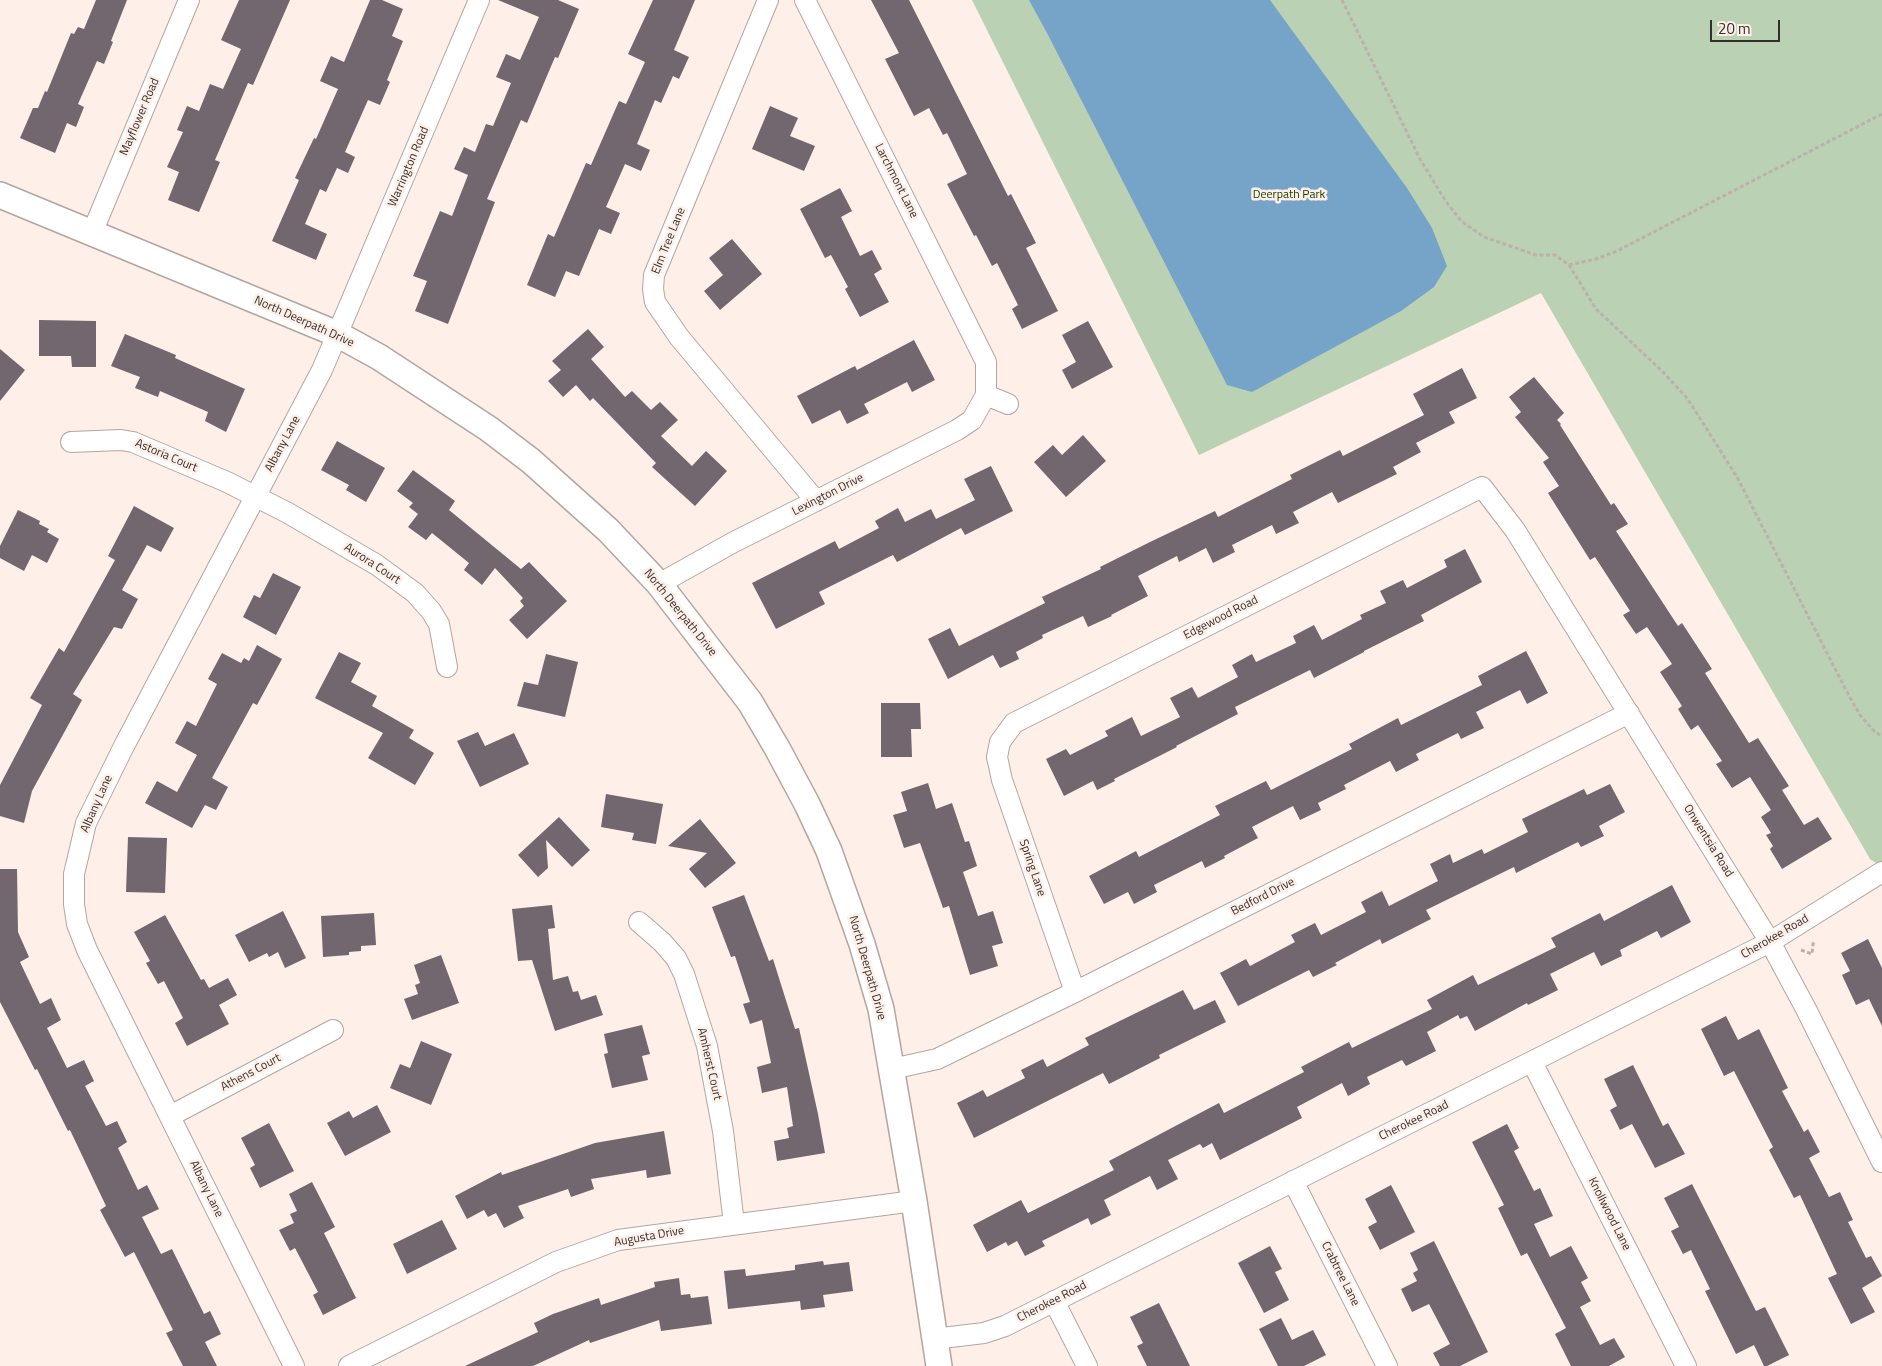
<!DOCTYPE html>
<html>
<head>
<meta charset="utf-8">
<style>
  body { margin:0 }
  #map { position:relative; width:1882px; height:1366px; overflow:hidden; background:#feefe9; font-family:"Titillium Web",sans-serif }
  canvas { display:block }
  .scale { position:absolute; left:1710px; top:20px; width:70px; height:22px; box-sizing:border-box; border:2px solid #342f2d; border-top:0; padding-left:6px; font-size:15px; line-height:18px; white-space:nowrap; color:#342f2d; -webkit-text-stroke:4px #feefe9; paint-order:stroke }
</style>
</head>
<body>
<div id="map">
<canvas width="1882" height="1366"></canvas>
<div class="scale">20 m</div>
</div>
<script>
const ctx = document.querySelector('canvas').getContext('2d');
ctx.lineJoin = 'round';
function fill(path, color) { ctx.fillStyle = color; ctx.fill(path, 'evenodd'); }
const shape = rows => new Path2D(rows.map(r => 'M' + r).join(''));
function stroke(path, color, width, dash) { ctx.strokeStyle = color; ctx.lineWidth = width; ctx.lineCap = dash ? 'butt' : 'round'; ctx.setLineDash(dash || []); ctx.stroke(path); }
function drawText(font, color, halo, rows, align = 'center') {
  ctx.font = font + ' "Titillium Web",sans-serif'; ctx.lineWidth = 5; ctx.setLineDash([]); ctx.textBaseline = 'middle'; ctx.strokeStyle = halo; ctx.fillStyle = color; for (const [text, x, y, turn = 0] of rows) {
    ctx.save(); ctx.translate(x, y); ctx.rotate((+turn || 0) * Math.PI / 180); ctx.textAlign = isNaN(turn) ? turn : align; if (halo) ctx.strokeText(text, 0, 0); ctx.fillText(text, 0, 0); ctx.restore();
  }
}
const green = shape([
  [972,0,1882,0,1882,867,1870,859,1541,293,1199,455]
]);
const water = shape([
  [1029,0,1270,0,1407,188,1432,228,1447,266,1434,287,1401,311,1252,392,1227,385,1047,33]
]);
const building = shape([
  [96,0,127,0,111,41,113,42,104,64,97,61,78,104,84,107,76,127,67,123,55,153,20,138,33,108,38,108,45,91,47,92,71,33,74,34,78,27,84,29],
  [239,0,290,0,253,85,248,83,215,160,220,162,199,212,168,200,179,172,167,167,183,132,177,130,187,106,199,111,210,84,223,89,241,49,221,40],
  [370,0,382,0,403,9,392,36,403,41,387,80,390,82,380,105,368,100,345,152,355,157,348,173,337,168,326,192,320,189,305,224,327,234,316,260,272,241,299,180,295,178,314,138,316,139,338,89,320,81,331,56,344,62],
  [498,0,558,0,579,9,558,58,555,57,527,123,521,120,487,199,495,202,448,324,415,311,427,281,413,276,440,211,452,216,468,175,454,169,464,147,475,152,486,124,493,126,511,83,496,77,506,54,520,60,539,17],
  [653,0,695,0,674,50,689,57,679,79,673,76,661,103,655,100,637,144,650,150,641,171,625,164,606,207,620,213,611,234,599,229,579,276,566,271,555,297,527,285,548,234,554,237,586,163,591,165,619,101,626,104,645,62,628,54],
  [871,0,909,0,1008,196,1011,194,1036,243,1026,248,1058,311,1022,329,1012,309,1018,305,997,263,992,266,976,235,974,236,947,184,967,174,947,133,943,135,929,108,914,116,885,59,899,53],
  [770,106,798,118,790,136,815,146,804,171,752,149],
  [840,188,852,211,841,217,860,256,872,250,882,269,874,274,889,302,860,317,845,289,848,287,831,255,825,258,800,209],
  [732,239,762,274,720,310,704,291,723,275,709,258],
  [39,320,96,321,96,367,72,367,71,356,39,356],
  [1088,321,1113,367,1072,389,1062,370,1076,362,1062,335],
  [588,329,604,347,591,359,625,397,632,391,651,410,660,402,678,420,661,436,692,466,706,451,727,471,695,506,652,467,656,463,593,398,590,401,576,385,563,397,548,381,561,370,552,361],
  [125,334,176,355,175,358,245,389,226,432,205,421,208,412,160,391,158,397,135,388,140,377,111,366],
  [914,340,935,380,912,392,907,382,864,404,869,413,847,424,840,410,812,424,797,396,855,366,857,370],
  [0,349,25,370,0,401],
  [1462,368,1477,398,1449,412,1455,423,1416,443,1421,452,1393,467,1397,474,1338,503,1332,492,1293,512,1299,523,1276,534,1272,525,1232,545,1235,552,1213,563,1206,548,1179,562,1177,556,1138,576,1148,596,1111,615,1112,616,1088,627,1083,616,1042,635,1043,638,1016,652,1019,659,1000,668,993,655,948,679,928,639,950,628,959,646,1045,603,1042,597,1101,569,1100,567,1150,542,1215,511,1218,517,1292,479,1290,475,1340,450,1343,456,1424,415,1413,394],
  [1534,377,1564,413,1557,420,1561,424,1560,425,1611,505,1614,503,1628,524,1616,531,1678,626,1682,623,1712,669,1705,673,1749,743,1758,738,1789,786,1782,790,1804,825,1818,817,1832,839,1782,869,1770,849,1773,846,1766,835,1771,833,1761,817,1771,810,1750,777,1732,788,1716,764,1722,761,1698,725,1691,730,1678,709,1682,706,1660,672,1672,664,1647,627,1636,634,1623,615,1630,611,1595,557,1590,560,1548,493,1559,486,1543,462,1549,458,1515,417,1521,412,1509,397],
  [1083,435,1106,461,1066,497,1034,462,1053,445,1062,455],
  [337,441,385,468,366,502,346,490,349,485,321,470],
  [991,466,1013,511,965,535,961,528,897,562,893,555,819,592,825,604,776,629,752,583,835,541,839,549,879,528,875,521,898,508,905,522,931,509,936,519,975,500,964,479],
  [413,470,455,501,449,510,521,569,529,562,567,601,527,639,509,620,524,606,520,601,523,598,495,568,482,585,464,570,469,563,432,533,426,540,408,527,418,514,409,507,413,503,397,491],
  [134,506,174,528,161,552,147,545,122,590,138,599,122,629,114,627,73,694,82,700,32,791,24,823,0,816,0,785,42,705,30,698,59,648,64,652,115,560,108,556],
  [18,510,40,521,39,524,49,529,47,532,59,539,47,563,32,555,24,571,0,558,0,546],
  [1465,549,1482,582,1421,615,1424,621,1364,651,1364,652,1314,678,1310,670,1235,707,1238,714,1176,746,1177,747,1114,779,1115,781,1097,790,1093,781,1064,796,1046,759,1066,749,1070,755,1108,736,1105,731,1132,717,1141,736,1180,717,1170,698,1192,687,1198,698,1238,677,1232,665,1252,654,1256,662,1296,643,1293,636,1314,625,1322,640,1362,619,1360,615,1386,603,1380,591,1403,580,1407,588,1447,567,1444,560],
  [273,573,301,587,276,635,243,617,254,595,260,598],
  [257,645,282,659,257,705,253,703,212,778,228,787,216,810,205,805,192,828,145,803,157,781,177,792,197,755,175,743,187,721,196,726,217,684,208,679,222,653,241,663,244,658,249,661],
  [1526,651,1548,693,1527,704,1520,690,1476,712,1484,728,1461,739,1458,733,1416,754,1419,760,1396,772,1390,761,1344,785,1346,789,1318,803,1321,810,1300,820,1293,806,1252,827,1258,838,1224,856,1225,858,1205,868,1202,861,1154,885,1157,892,1134,904,1128,892,1104,904,1089,876,1136,851,1139,857,1220,815,1215,806,1266,781,1271,790,1352,749,1349,744,1398,718,1401,725,1482,685,1478,676],
  [339,652,361,663,351,682,377,696,372,706,414,730,409,738,434,753,415,785,368,758,383,733,315,698],
  [546,654,578,662,565,717,517,706,524,682,538,685],
  [881,703,920,703,921,729,911,729,912,757,881,757],
  [478,732,485,746,514,733,529,764,480,787,457,741],
  [928,783,936,809,952,803,965,842,969,841,977,866,963,872,978,916,993,911,1003,943,992,946,998,966,970,975,949,906,943,908,920,843,904,848,893,815,907,811,901,792],
  [1610,784,1625,812,1599,826,1604,836,1581,847,1578,842,1516,873,1514,867,1426,910,1431,919,1382,944,1380,939,1335,963,1337,965,1313,977,1309,970,1238,1006,1220,973,1246,959,1250,966,1295,942,1291,935,1315,923,1321,935,1366,912,1361,902,1382,891,1389,906,1438,881,1430,864,1450,854,1453,863,1482,849,1484,854,1528,832,1522,819,1584,789,1587,795],
  [606,794,663,804,656,844,632,840,634,833,601,827],
  [559,817,590,850,572,867,546,840,548,868,538,877,518,855],
  [700,819,736,863,705,888,689,869,707,853,668,846],
  [128,837,167,838,165,893,126,892],
  [0,869,17,869,18,932,29,957,20,962,40,1004,51,998,61,1020,47,1028,67,1068,84,1060,94,1081,85,1086,106,1126,117,1121,127,1142,118,1148,138,1190,147,1185,159,1209,142,1217,161,1254,172,1249,204,1314,210,1311,221,1334,205,1342,217,1366,183,1366,166,1333,173,1330,134,1252,125,1257,100,1210,106,1206,70,1130,68,1131,37,1069,35,1070,0,1002],
  [1672,885,1691,922,1661,938,1657,931,1620,950,1622,956,1601,966,1594,952,1550,974,1558,990,1528,1005,1527,1003,1475,1031,1467,1016,1460,1019,1458,1015,1427,1032,1436,1051,1406,1066,1402,1060,1367,1077,1370,1084,1348,1096,1342,1083,1297,1107,1302,1118,1220,1160,1212,1143,1203,1148,1200,1144,1168,1160,1178,1179,1157,1190,1150,1176,1104,1200,1111,1215,1091,1225,1088,1218,1042,1241,1045,1246,1025,1256,1017,1241,1008,1246,1006,1242,987,1252,973,1225,1021,1200,1028,1213,1114,1170,1109,1161,1219,1103,1224,1113,1304,1072,1301,1067,1349,1042,1352,1048,1432,1009,1427,1000,1473,975,1478,985,1556,947,1551,938,1600,913,1604,921],
  [744,895,769,961,773,959,795,1029,799,1028,818,1114,825,1153,777,1161,774,1141,789,1138,787,1128,793,1126,787,1087,762,1093,757,1067,771,1063,762,1020,750,1024,743,1004,750,1002,735,956,731,957,712,907],
  [552,905,555,928,548,929,553,980,568,976,573,992,578,991,581,1000,596,995,603,1015,555,1031,532,960,518,961,512,909],
  [283,911,306,958,285,968,278,952,269,957,267,953,249,962,235,935],
  [374,913,376,945,361,946,361,951,349,952,349,955,323,957,321,916],
  [165,915,201,980,204,979,209,988,228,978,237,995,219,1005,229,1024,187,1046,175,1023,183,1018,164,981,158,984,146,963,150,961,134,932],
  [1868,939,1882,968,1882,1026,1869,999,1856,1005,1842,975,1850,971,1841,953],
  [441,955,459,1003,412,1020,404,999,418,994,415,985,420,983,414,965],
  [1183,990,1194,1010,1215,1000,1226,1022,1159,1055,1160,1058,1109,1084,1103,1073,974,1138,957,1103,983,1090,987,1097,1025,1078,1021,1070,1043,1059,1047,1067,1089,1045,1085,1038],
  [1726,1016,1738,1040,1759,1029,1788,1088,1782,1091,1804,1132,1808,1129,1820,1152,1809,1158,1829,1197,1840,1192,1853,1220,1848,1222,1866,1258,1871,1256,1882,1276,1862,1288,1875,1312,1851,1324,1828,1278,1837,1274,1800,1195,1794,1198,1769,1150,1773,1147,1734,1071,1724,1076,1701,1029],
  [642,1025,650,1054,642,1056,648,1080,612,1088,604,1054,608,1053,604,1034],
  [421,1041,452,1054,431,1105,390,1088,400,1064,410,1068],
  [1633,1065,1663,1126,1668,1123,1685,1154,1655,1168,1632,1124,1620,1130,1610,1110,1617,1106,1604,1079],
  [377,1105,391,1132,345,1156,327,1123,349,1111,353,1118],
  [269,1123,294,1171,260,1188,250,1168,255,1165,241,1138],
  [1507,1124,1519,1148,1514,1151,1534,1191,1540,1188,1553,1216,1534,1224,1550,1257,1571,1246,1588,1278,1581,1282,1591,1301,1580,1307,1600,1345,1614,1338,1625,1357,1609,1366,1571,1366,1555,1334,1566,1328,1527,1253,1521,1256,1498,1208,1504,1205,1472,1142],
  [664,1131,671,1174,647,1178,646,1170,591,1179,594,1189,571,1197,568,1189,518,1206,524,1218,504,1228,496,1213,488,1217,484,1210,467,1219,455,1196,501,1172,502,1175,595,1143],
  [312,1182,335,1227,324,1233,356,1298,323,1315,313,1295,318,1292,295,1248,290,1251,279,1230,294,1223,290,1214,297,1211,289,1194],
  [1692,1184,1756,1311,1765,1307,1789,1355,1767,1366,1764,1366,1754,1345,1736,1354,1705,1291,1710,1289,1691,1250,1683,1254,1671,1231,1679,1227,1664,1198],
  [1391,1185,1415,1232,1380,1250,1368,1227,1377,1222,1365,1199],
  [442,1220,457,1249,407,1274,393,1244],
  [1434,1241,1488,1352,1460,1366,1440,1366,1433,1353,1450,1344,1429,1304,1412,1312,1401,1289,1417,1281,1413,1273,1418,1270,1410,1253],
  [1270,1246,1282,1269,1275,1272,1289,1300,1264,1313,1238,1263],
  [823,1261,824,1265,849,1262,853,1291,823,1295,825,1307,801,1310,800,1301,728,1309,724,1271,745,1269,746,1276,795,1270,795,1265],
  [679,1278,681,1295,690,1294,691,1298,708,1296,712,1324,661,1331,659,1320,590,1343,589,1340,533,1366,465,1366,538,1332,534,1323,553,1314,599,1298,601,1305,655,1287,654,1282],
  [1159,1303,1190,1366,1147,1366,1137,1346,1143,1343,1130,1317],
  [1281,1318,1292,1340,1313,1330,1326,1355,1304,1366,1278,1366,1259,1329]
]);
const path = shape([
  [1342,0,1420,159,1445,200,1461,221,1484,237,1536,255,1555,255,1569,265,1596,309,1662,371,1687,398,1737,477,1848,694,1860,715,1875,732,1882,736],
  [1569,265,1596,259,1617,251,1882,114],
  [1801,950,1812,954,1813,944,1815,941]
]);
const minor = shape([
  [768,0,654,275,653,289,655,302,679,337,816,501],
  [92,233,189,0],
  [986,395,1008,404],
  [71,442,121,440,133,442,227,482,288,513,377,565,415,593,431,611,439,624,447,667],
  [659,584,732,543,957,430,972,420,986,395,986,362,805,0],
  [639,922,662,942,676,958,684,974,707,1046,723,1131,734,1224],
  [1075,992,1002,780,997,757,1000,742,1014,723,1482,487,1515,530,1770,942,1806,1009,1882,1162],
  [1532,1062,1686,1366],
  [892,1069,937,1059,1075,992,1629,713],
  [170,1116,333,1030],
  [1293,1181,1387,1366],
  [1054,1301,1087,1366],
  [934,1339,984,1333,1005,1326,1770,942,1882,872],
  [294,1366,87,950,77,924,74,904,74,874,86,823,124,746,322,370,479,0],
  [349,1366,556,1262,618,1240,914,1201]
]);
const tertiary = shape([
  [0,195,337,334,379,357,489,429,531,461,608,530,659,584,750,702,777,748,807,804,829,851,862,944,881,1009,914,1201,939,1366]
]);
const streetNames = [
  ["Mayflower Road",140,117,-67],
  ["Warrington Road",409,167,-67],
  ["Larchmont Lane",896,181,63],
  ["Elm Tree Lane",669,241,-68],
  ["North Deerpath Drive",304,322,24],
  ["Albany Lane",283,444,-62],
  ["Astoria Court",166,456,23],
  ["Lexington Drive",828,495,-27],
  ["Aurora Court",372,564,33],
  ["North Deerpath Drive",680,613,51],
  ["Edgewood Road",1221,618,-27],
  ["Albany Lane",97,804,-66],
  ["Onwentsia Road",1708,841,58],
  ["Spring Lane",1032,868,71],
  ["Bedford Drive",1263,897,-27],
  ["Cherokee Road",1775,937,-30],
  ["North Deerpath Drive",867,968,74],
  ["Amherst Court",709,1064,77],
  ["Athens Court",251,1073,-28],
  ["Cherokee Road",1414,1121,-26],
  ["Albany Lane",206,1189,64],
  ["Knollwood Lane",1609,1214,63],
  ["Augusta Drive",649,1237,-10],
  ["Crabtree Lane",1340,1274,63],
  ["Cherokee Road",1052,1302,-27]
];
const parkNames = [
  ["Deerpath Park",1289,195]
];
fill(green, '#bbd1b3');
fill(water, '#75a4c8');
fill(building, '#72676e');
stroke(minor, '#b3a5a0', 22);
stroke(tertiary, '#b3a5a0', 28);
stroke(path, '#bcb0ab', 3, [4, 2.5]);
stroke(minor, '#fff', 20);
stroke(tertiary, '#fff', 25);
drawText('12px', '#342f2d', '#feefe9', streetNames);
drawText('12px', '#164100', '#feefe9', parkNames);
</script>
</body>
</html>
